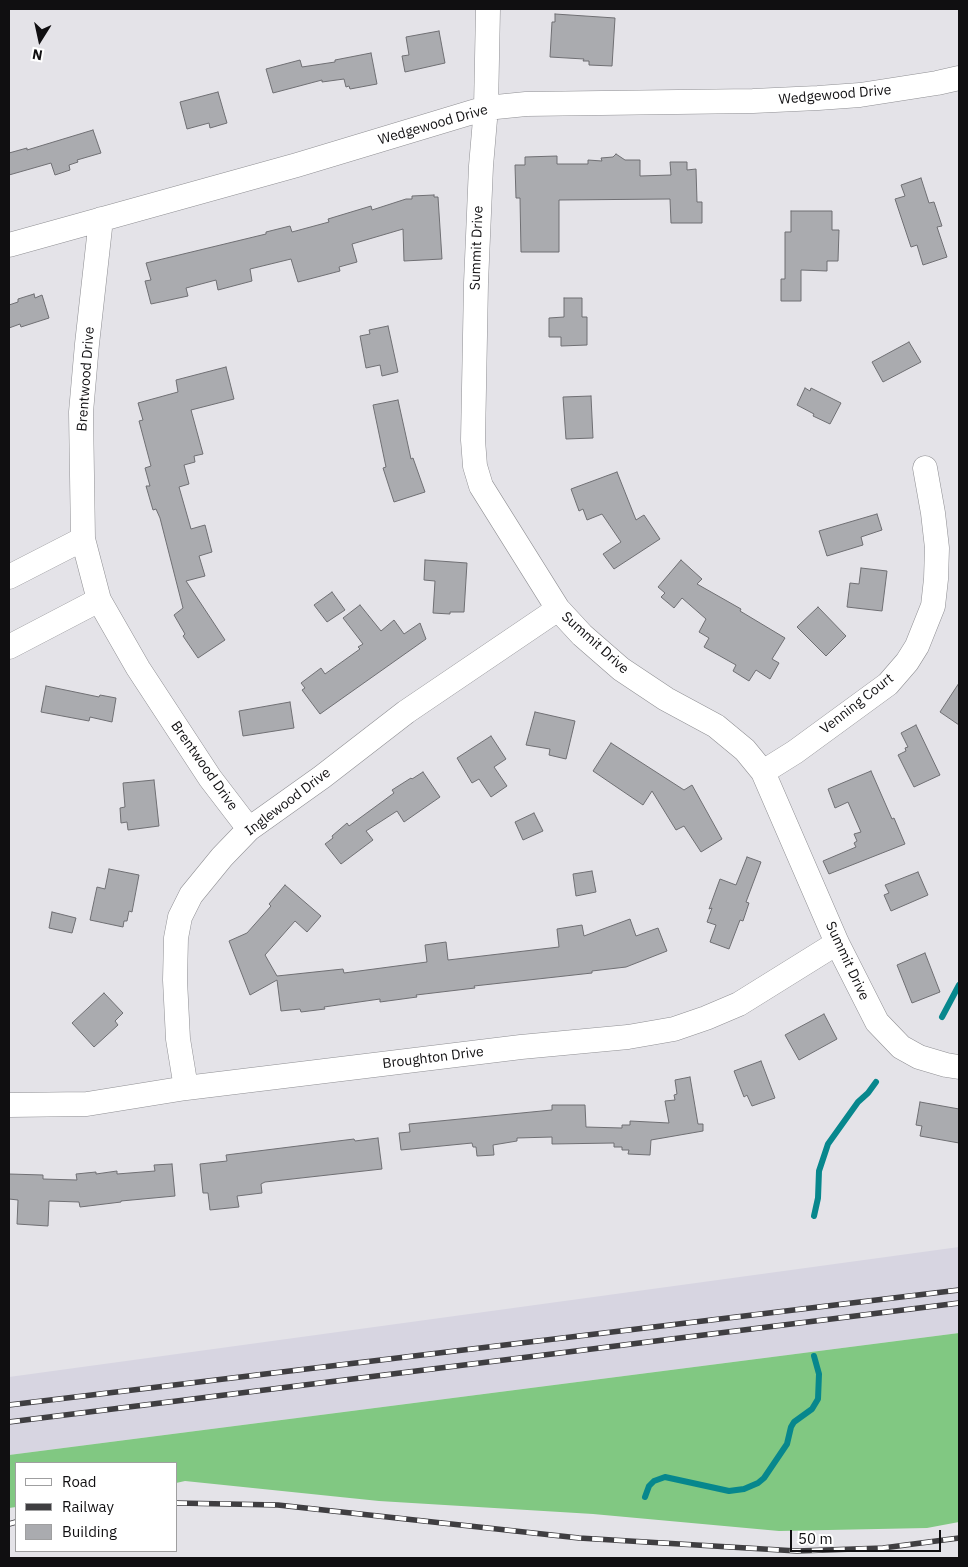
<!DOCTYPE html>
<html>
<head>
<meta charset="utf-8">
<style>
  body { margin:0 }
  #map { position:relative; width:968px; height:1567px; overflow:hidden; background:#e4e3e8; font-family:"IBM Plex Sans",sans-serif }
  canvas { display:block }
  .frame { position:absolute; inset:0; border:10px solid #100f11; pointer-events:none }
  .legend { position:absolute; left:15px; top:1462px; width:162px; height:90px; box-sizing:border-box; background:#fff; border:1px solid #9f9fa0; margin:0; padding:6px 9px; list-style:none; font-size:15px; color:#100f11 }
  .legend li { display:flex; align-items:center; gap:10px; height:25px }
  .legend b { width:25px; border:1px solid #9f9fa0 }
  .north { position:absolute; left:15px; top:15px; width:50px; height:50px; -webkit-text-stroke:4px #fff; paint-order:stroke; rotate:190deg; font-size:14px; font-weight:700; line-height:20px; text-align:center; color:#100f11 }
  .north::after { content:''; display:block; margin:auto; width:18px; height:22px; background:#100f11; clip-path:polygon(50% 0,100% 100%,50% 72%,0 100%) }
  .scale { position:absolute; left:790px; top:1530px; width:151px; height:22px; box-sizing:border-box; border:2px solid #100f11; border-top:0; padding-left:6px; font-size:15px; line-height:18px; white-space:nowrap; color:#100f11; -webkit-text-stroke:4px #fff; paint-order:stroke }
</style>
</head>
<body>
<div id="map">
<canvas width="968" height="1567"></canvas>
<div class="frame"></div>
<ul class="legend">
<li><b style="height:6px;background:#fff"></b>Road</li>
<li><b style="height:6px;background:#3f3e41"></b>Railway</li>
<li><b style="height:14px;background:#aaabaf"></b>Building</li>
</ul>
<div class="north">N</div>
<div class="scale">50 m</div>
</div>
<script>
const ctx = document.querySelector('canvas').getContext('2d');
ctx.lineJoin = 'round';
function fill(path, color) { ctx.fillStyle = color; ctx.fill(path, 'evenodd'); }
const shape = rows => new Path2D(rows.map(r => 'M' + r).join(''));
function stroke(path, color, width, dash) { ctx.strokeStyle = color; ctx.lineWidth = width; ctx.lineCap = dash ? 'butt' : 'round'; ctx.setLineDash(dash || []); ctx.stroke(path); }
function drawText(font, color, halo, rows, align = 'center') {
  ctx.font = font + ' "IBM Plex Sans",sans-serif'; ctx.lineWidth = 4; ctx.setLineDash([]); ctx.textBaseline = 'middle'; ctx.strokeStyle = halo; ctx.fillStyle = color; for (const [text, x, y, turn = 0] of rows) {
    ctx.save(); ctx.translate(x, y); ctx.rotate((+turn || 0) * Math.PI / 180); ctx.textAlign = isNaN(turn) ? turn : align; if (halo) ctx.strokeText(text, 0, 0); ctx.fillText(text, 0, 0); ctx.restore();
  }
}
const built = shape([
  [959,1247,959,1333,9,1455,9,1377]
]);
const forest = shape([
  [959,1333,959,1522,927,1528,779,1531,593,1514,379,1501,185,1481,176,1483,176,1463,16,1463,16,1507,9,1508,9,1455]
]);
const stream = shape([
  [942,1017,959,985],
  [814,1216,818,1198,819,1171,828,1144,858,1102,868,1093,876,1082],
  [645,1497,649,1486,654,1481,665,1477,729,1491,744,1489,758,1483,764,1478,787,1444,791,1427,794,1422,812,1409,818,1399,819,1374,814,1356]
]);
const building = shape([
  [555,14,615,18,612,66,589,65,589,61,583,61,584,59,550,57,552,22,555,22,555,14],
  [439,31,445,63,405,72,402,56,409,55,406,37,439,31],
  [371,53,377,84,350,89,349,86,346,87,344,79,322,82,322,80,273,93,266,69,300,60,302,67,335,62,335,60,371,53],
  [218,92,227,123,210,128,209,123,187,129,180,102,218,92],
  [93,130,101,153,77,160,78,162,69,165,70,170,55,175,51,163,9,175,9,153,27,148,27,150,93,130],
  [616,154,625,160,640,160,640,176,671,175,670,162,687,162,687,170,696,169,697,202,702,202,702,223,671,223,670,199,559,200,559,252,521,252,520,198,516,198,515,165,525,165,525,157,557,156,557,164,588,164,588,160,602,161,601,158,613,157,616,154],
  [921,178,929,203,934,202,942,226,937,227,947,257,923,265,917,245,911,247,895,199,905,196,901,185,921,178],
  [434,195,434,197,438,197,442,259,404,261,403,229,352,244,357,262,339,267,340,271,298,282,291,259,250,269,252,281,218,290,216,280,186,288,188,296,151,304,145,281,151,280,146,263,266,234,266,232,290,226,292,232,329,222,328,219,371,206,372,210,406,199,412,199,412,196,434,195],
  [791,211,832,211,832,230,839,230,838,261,827,261,827,271,801,270,801,301,781,301,781,279,785,279,785,232,791,232,791,211],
  [34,294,35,298,42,295,49,318,21,327,20,324,9,328,9,305,18,302,18,299,34,294],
  [564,298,582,298,582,317,587,317,587,345,561,346,561,337,549,337,549,318,564,317,564,298],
  [388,326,398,372,382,376,380,365,366,368,360,336,370,334,369,330,388,326],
  [909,342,921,362,883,382,872,362,909,342],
  [226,367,234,399,191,410,203,454,194,456,195,462,184,465,189,484,179,487,191,529,205,525,212,552,199,556,205,576,186,581,225,640,198,658,183,636,185,634,174,615,183,608,160,518,156,509,153,510,146,486,150,486,145,468,151,466,139,421,143,420,138,403,178,392,176,380,226,367],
  [805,388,810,391,811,388,841,403,830,424,813,416,814,414,797,405,805,388],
  [591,396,593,438,566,439,563,397,591,396],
  [398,400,411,459,413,458,425,492,394,502,383,468,386,467,373,405,398,400],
  [617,472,636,520,644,515,660,539,614,569,603,554,621,542,602,514,587,520,583,509,579,511,571,489,617,472],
  [877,514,882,530,861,537,863,545,827,556,819,531,877,514],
  [425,560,467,563,464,612,450,612,450,614,433,613,435,581,424,580,425,560],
  [681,560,702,579,697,584,741,609,740,611,785,638,772,659,779,663,770,679,756,670,749,681,733,671,736,665,704,647,709,638,699,632,706,619,682,598,674,608,661,597,665,593,658,587,681,560],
  [861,568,887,571,882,611,847,607,850,583,859,584,861,568],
  [332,592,345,610,327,622,314,605,332,592],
  [360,605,381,631,394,620,404,634,420,623,426,639,320,714,302,690,305,688,301,683,321,668,325,674,360,649,358,647,363,644,343,618,360,605],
  [818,607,846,636,826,656,797,627,818,607],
  [959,683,959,725,940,712,959,683],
  [46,686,99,697,100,695,116,698,112,722,90,717,89,721,41,712,46,686],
  [290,702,294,728,243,736,239,711,290,702],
  [535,712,575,721,566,759,549,755,550,749,526,745,535,712],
  [916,725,940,775,914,787,898,755,906,751,905,748,908,747,901,733,916,725],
  [491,736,506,759,494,767,507,786,491,797,479,779,472,783,457,758,491,736],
  [611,743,684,790,692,785,722,839,701,852,684,826,676,830,652,791,643,805,593,771,611,743],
  [871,771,892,819,894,818,905,844,829,874,823,861,856,847,854,843,857,841,854,834,861,832,848,802,835,808,828,789,871,771],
  [423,772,440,797,404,822,397,811,366,831,373,840,341,864,325,844,333,838,332,836,347,823,349,826,394,793,392,790,411,778,412,779,423,772],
  [154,780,159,826,128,830,127,822,121,823,120,808,125,807,123,783,154,780],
  [534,813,543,831,523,840,515,822,534,813],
  [747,857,761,862,746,902,749,903,743,921,740,920,729,949,710,942,716,925,707,922,712,908,709,909,720,879,736,885,747,857],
  [109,869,139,875,132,912,129,911,127,921,124,921,123,927,90,920,97,887,105,889,109,869],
  [592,871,596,892,576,896,573,874,592,871],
  [918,872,928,895,891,911,884,895,889,893,885,885,918,872],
  [285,885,321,916,307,932,295,921,265,955,277,976,343,969,344,973,427,962,425,945,446,942,448,960,559,947,557,929,582,925,584,936,630,919,636,936,658,928,667,951,626,967,592,971,592,973,474,986,475,988,416,995,417,997,380,1002,380,999,324,1007,325,1009,301,1012,300,1009,281,1011,277,980,250,995,229,941,247,933,271,906,269,904,285,885],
  [52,912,76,918,72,933,49,928,52,912],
  [925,953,940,992,912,1003,897,965,925,953],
  [104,993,123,1013,115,1021,118,1025,94,1047,72,1023,104,993],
  [824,1014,837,1039,799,1060,785,1035,824,1014],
  [761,1061,775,1098,752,1106,747,1095,744,1097,734,1071,761,1061],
  [690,1077,698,1124,703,1124,703,1131,651,1140,650,1155,628,1154,629,1150,622,1150,622,1147,614,1147,614,1143,552,1144,552,1137,517,1138,517,1141,493,1145,494,1155,477,1156,476,1147,473,1147,472,1143,401,1150,399,1133,410,1132,409,1124,552,1110,552,1105,585,1105,586,1127,622,1128,622,1125,630,1125,630,1121,669,1123,665,1101,675,1100,674,1095,677,1094,675,1080,690,1077],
  [920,1102,959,1109,959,1143,920,1136,922,1126,916,1125,920,1102],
  [378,1138,382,1169,265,1182,261,1184,262,1193,237,1196,239,1207,210,1210,208,1193,203,1193,200,1164,227,1161,226,1155,354,1139,355,1141,378,1138],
  [172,1164,175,1196,121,1201,121,1202,80,1207,79,1202,49,1201,48,1226,17,1224,18,1200,9,1199,9,1174,43,1175,43,1179,77,1180,76,1174,96,1172,96,1174,117,1171,117,1174,155,1171,154,1165,172,1164]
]);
const minor = shape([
  [488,9,486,108,481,166,476,283,473,440,475,466,481,486,558,609,582,635,621,669,666,699,716,726,745,750,763,772,837,943,877,1022,901,1047,919,1057,946,1065,959,1067],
  [101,219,87,344,81,412,83,539,99,600,138,668,210,778,249,829],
  [9,245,297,165,486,108,526,104,753,101,818,98,860,95,937,83,959,78],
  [9,577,83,539],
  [9,647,99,600],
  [763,772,795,752,888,684,907,662,917,646,933,606,936,579,937,548,933,513,925,468],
  [186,1088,178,1039,175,980,176,938,180,917,191,895,222,857,249,829,322,777,406,712,558,609],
  [9,1105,87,1104,186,1088,521,1047,628,1037,674,1029,706,1018,739,1004,837,943]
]);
const rail = shape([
  [9,1405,959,1290],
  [9,1422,959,1303],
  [176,1503,278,1505,579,1538,797,1551,883,1548,959,1538],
  [9,1524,16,1522]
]);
const streetNames = [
  ["Wedgewood Drive",835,95,-5],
  ["Wedgewood Drive",433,125,-16],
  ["Summit Drive",477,248,-88],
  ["Brentwood Drive",86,379,-86],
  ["Summit Drive",595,643,42],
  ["Venning Court",857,704,-38],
  ["Brentwood Drive",204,766,55],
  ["Inglewood Drive",288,802,-37],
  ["Summit Drive",847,961,65],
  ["Broughton Drive",433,1058,-7]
];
fill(built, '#d7d5e1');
fill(forest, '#81c882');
stroke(stream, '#07878d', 6);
fill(building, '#aaabaf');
stroke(building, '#6f6f73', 1);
stroke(minor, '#8f8f93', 25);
stroke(minor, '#fff', 24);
stroke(rail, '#3f3e41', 5.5);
stroke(rail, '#fff', 4, [11]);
drawText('14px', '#100f11', '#fff', streetNames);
</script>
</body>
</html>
